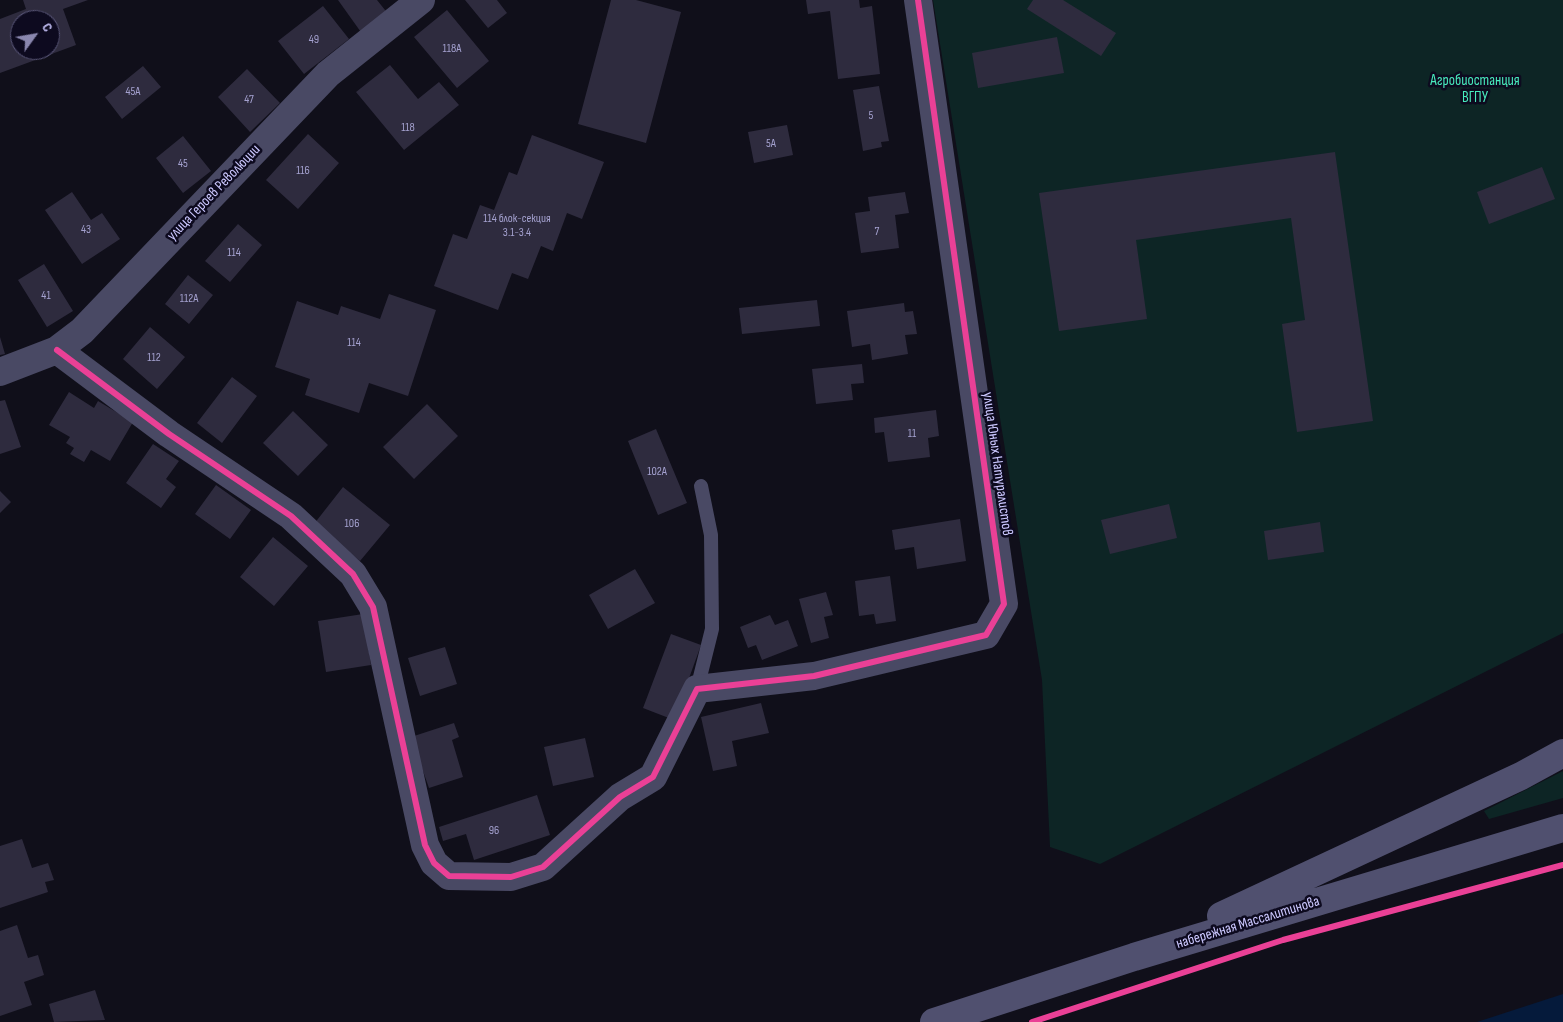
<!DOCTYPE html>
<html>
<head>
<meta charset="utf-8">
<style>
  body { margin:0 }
  #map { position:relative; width:1563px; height:1022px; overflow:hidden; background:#100f1a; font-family:"Sofia Sans Condensed",sans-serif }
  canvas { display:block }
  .north { position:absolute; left:10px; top:10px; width:50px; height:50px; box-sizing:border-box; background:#0d0a1f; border:1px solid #595679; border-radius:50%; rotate:58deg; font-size:14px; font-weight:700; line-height:20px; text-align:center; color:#ccc8ff }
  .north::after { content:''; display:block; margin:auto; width:18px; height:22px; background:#8a87af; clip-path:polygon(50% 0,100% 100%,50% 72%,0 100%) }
</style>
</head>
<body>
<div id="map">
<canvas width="1563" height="1022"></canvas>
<div class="north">С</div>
</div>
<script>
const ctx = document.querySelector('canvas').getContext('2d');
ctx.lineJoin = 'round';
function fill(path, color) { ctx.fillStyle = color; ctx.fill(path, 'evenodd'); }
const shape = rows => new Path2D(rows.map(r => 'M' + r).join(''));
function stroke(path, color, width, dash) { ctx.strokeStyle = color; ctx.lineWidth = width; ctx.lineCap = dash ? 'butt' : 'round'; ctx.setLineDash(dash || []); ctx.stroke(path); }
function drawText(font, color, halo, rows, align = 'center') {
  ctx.font = font + ' "Sofia Sans Condensed",sans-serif'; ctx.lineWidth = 5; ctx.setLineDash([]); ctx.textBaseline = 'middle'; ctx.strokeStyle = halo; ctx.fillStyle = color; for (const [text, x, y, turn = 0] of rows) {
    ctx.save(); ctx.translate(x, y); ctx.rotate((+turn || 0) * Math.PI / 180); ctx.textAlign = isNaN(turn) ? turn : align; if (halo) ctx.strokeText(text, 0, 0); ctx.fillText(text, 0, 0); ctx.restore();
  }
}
const green = shape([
  [933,0,1563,0,1563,633,1100,864,1050,847,1042,680],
  [1563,771,1563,798,1489,819,1484,811]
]);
const water = shape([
  [1563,994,1563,1022,1477,1022]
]);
const building = shape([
  [23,0,88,0,63,9,76,45,0,73,0,19,26,9],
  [20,20,50,20,50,50,20,50],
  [338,0,377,0,389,15,363,35],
  [465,0,497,0,507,13,488,28],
  [611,0,636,0,681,12,646,143,578,124],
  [806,0,859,0,860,8,872,6,880,74,838,79,830,11,808,14],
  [1033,0,1063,0,1116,33,1101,56,1027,9],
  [323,6,349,39,304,74,278,41],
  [447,10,489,61,457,88,414,37],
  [1057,37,1064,73,978,88,972,53],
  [390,65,418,99,439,82,459,105,404,150,356,92],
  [143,66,161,87,122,119,105,97],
  [247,69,280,103,250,132,218,97],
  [879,86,889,141,881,142,882,147,863,151,853,90],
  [787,125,793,155,754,163,748,132],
  [308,134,339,163,298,209,266,180],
  [532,135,604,162,582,219,567,213,553,251,541,246,528,279,512,273,498,310,434,286,453,234,467,239,480,205,494,210,509,172,517,175],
  [183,136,211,171,183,193,156,158],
  [1335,152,1373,421,1297,432,1282,324,1305,320,1291,218,1136,240,1147,319,1059,331,1039,193],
  [1542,167,1555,199,1489,224,1477,192],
  [72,192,91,220,102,213,120,239,82,264,45,210],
  [905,192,909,213,895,215,899,248,861,253,855,213,870,211,868,197],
  [238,224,262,245,230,282,205,261],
  [44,264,73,311,47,327,18,280],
  [188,275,213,295,189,324,165,304],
  [389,294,436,310,408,396,369,383,359,413,305,395,310,379,275,367,297,301,338,315,341,306,380,319],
  [817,300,820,326,742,334,739,308],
  [904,303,905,312,913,311,917,334,905,335,908,354,872,360,870,344,852,347,847,311],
  [150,327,185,357,157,389,123,359],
  [0,337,5,354,0,355],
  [862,364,864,383,851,384,853,400,816,404,812,369],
  [232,377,257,396,222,443,197,423],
  [69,392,94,408,98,401,133,422,110,461,91,450,84,462,70,454,74,448,66,443,70,437,49,425],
  [5,400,21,447,0,454,0,401],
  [427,404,458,436,414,479,383,447],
  [936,410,939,436,928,438,930,457,888,462,884,432,875,433,874,418],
  [293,411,328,445,298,476,263,443],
  [656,429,687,503,658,515,628,441],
  [153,444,179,461,166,479,176,487,161,508,126,483],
  [216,485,251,510,230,539,195,514],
  [343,487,390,525,360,561,314,524],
  [0,491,11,502,0,513],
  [1169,504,1177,538,1110,554,1101,520],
  [960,519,966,561,917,569,914,547,895,550,892,530],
  [1320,522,1324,552,1268,560,1264,531],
  [273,537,308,566,274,606,240,577],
  [635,569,655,603,608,629,589,595],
  [890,576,896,621,876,624,874,614,859,616,855,581],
  [826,592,833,615,824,617,829,638,811,643,799,599],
  [363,614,371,665,326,672,318,621],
  [770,615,775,625,788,620,798,646,762,660,756,645,748,648,740,627],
  [671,634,701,645,674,720,643,708],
  [445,647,457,684,420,696,408,658],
  [761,703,769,733,732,741,737,766,713,771,701,717],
  [454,723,459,737,452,740,463,777,429,788,411,737],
  [585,738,594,777,553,786,544,747],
  [537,795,550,835,474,860,466,834,443,841,439,827],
  [22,839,32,868,48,863,54,880,45,882,48,892,0,908,0,846],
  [17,925,28,958,38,955,44,975,24,982,32,1005,0,1016,0,931],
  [95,990,105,1020,54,1022,49,1004]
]);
const path = shape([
  [1381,914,1563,865],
  [1032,1022,1055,1014]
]);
const lane = shape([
  [697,689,712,629,711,535,701,486]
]);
const street = shape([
  [57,350,169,434,291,516,353,574,373,607,425,845,434,863,449,876,511,877,543,867,620,797,653,777,697,689,814,676,986,635,1004,604,918,0],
  [0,372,57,350,82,331,328,74,421,0]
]);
const secondary = shape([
  [1221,916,1521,776,1563,753],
  [934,1022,1134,957,1563,828]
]);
const cycleway = shape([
  [57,350,169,434,291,516,353,574,373,607,425,845,434,863,449,876,511,877,543,867,620,797,653,777,697,689,814,676,986,635,1004,604,918,0],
  [1032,1022,1283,940,1563,865]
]);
const numberNames = [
  ["49",314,40],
  ["118А",452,49],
  ["45А",133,92],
  ["47",249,100],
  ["5",871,116],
  ["118",408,128],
  ["5А",771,144],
  ["45",183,164],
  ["116",303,171],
  ["114 блок-секция",517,219],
  ["3.1-3.4",517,233],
  ["43",86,230],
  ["7",877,232],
  ["114",234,253],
  ["41",46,296],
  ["112А",189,299],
  ["114",354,343],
  ["112",154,358],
  ["11",912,434],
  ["102А",657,472],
  ["106",352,524],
  ["96",494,831]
];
const parkNames = [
  ["Агробиостанция",1475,81],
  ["ВГПУ",1475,98]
];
const streetNames = [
  ["улица Героев Революции",214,193,-46],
  ["улица Юных Натуралистов",997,464,82],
  ["набережная Массалитинова",1248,923,-17]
];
fill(green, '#0d2525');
fill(water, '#051a3b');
fill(building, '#2e2b3e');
stroke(path, '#435664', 3, [2.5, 4]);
stroke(lane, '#494964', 14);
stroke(street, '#494964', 28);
stroke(secondary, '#50506f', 28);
stroke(cycleway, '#ea4096', 6);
drawText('12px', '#a4a1cf', null, numberNames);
drawText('15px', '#48ebbd', '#0d0a1f', parkNames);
drawText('15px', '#ccc8ff', '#0d0a1f', streetNames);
</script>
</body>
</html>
